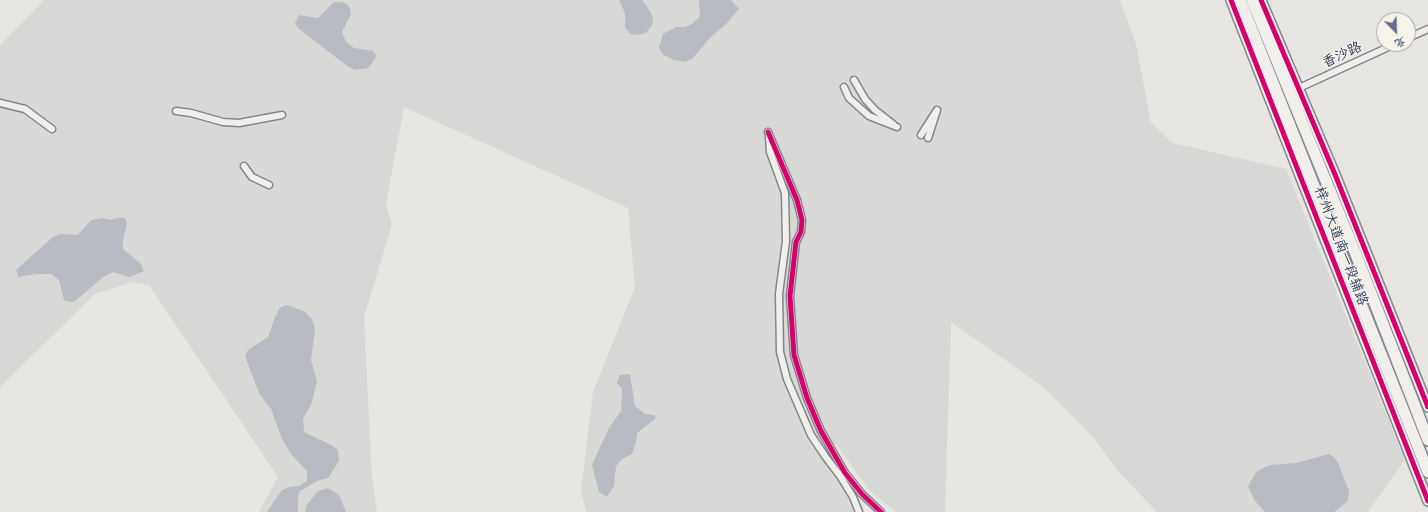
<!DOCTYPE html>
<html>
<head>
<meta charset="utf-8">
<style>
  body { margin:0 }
  #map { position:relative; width:1428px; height:512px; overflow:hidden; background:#e8e6e2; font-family:"Comic Neue","LXGW WenKai TC",sans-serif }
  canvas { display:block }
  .north { position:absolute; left:1376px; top:12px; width:40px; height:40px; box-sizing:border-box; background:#f7f3e8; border:1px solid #9fa5b1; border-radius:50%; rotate:157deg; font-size:11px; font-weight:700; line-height:16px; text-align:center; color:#1b2f5e }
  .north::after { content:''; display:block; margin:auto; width:14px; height:18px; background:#636f8c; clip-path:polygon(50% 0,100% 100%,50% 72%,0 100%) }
</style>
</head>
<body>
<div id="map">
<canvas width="1428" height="512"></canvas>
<div class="north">北</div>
</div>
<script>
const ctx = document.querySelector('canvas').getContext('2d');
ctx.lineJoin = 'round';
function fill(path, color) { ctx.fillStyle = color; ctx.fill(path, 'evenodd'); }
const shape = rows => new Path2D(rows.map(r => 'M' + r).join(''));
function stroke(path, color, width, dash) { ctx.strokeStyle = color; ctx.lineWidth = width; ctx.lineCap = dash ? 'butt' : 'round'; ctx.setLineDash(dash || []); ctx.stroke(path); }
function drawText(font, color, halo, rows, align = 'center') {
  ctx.font = font + ' "Comic Neue","LXGW WenKai TC",sans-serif'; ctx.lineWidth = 3; ctx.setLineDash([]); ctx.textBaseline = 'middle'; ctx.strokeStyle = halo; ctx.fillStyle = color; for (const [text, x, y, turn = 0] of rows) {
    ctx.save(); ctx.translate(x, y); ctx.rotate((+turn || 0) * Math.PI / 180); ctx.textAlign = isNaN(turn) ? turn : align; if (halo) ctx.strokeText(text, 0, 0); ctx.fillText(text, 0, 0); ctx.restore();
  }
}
const green = shape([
  [44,0,1120,0,1136,44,1151,123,1173,143,1286,169,1405,460,1368,512,1157,512,1118,471,1093,437,1042,386,951,322,945,512,896,512,869,490,836,444,819,455,842,483,851,501,854,512,586,512,581,491,593,392,635,287,628,208,404,107,386,204,392,225,364,317,372,478,377,512,259,512,278,477,149,285,133,282,95,294,0,387,0,45]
]);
const water = shape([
  [619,0,642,0,650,11,653,18,652,25,646,33,638,35,631,34,625,28,625,14],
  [699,0,731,0,739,9,726,24,710,38,692,59,685,62,674,60,662,54,659,47,663,34,676,27,685,27,692,24,700,17],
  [334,2,341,2,347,4,350,9,351,14,342,32,346,42,354,48,373,51,376,55,375,59,368,68,355,70,347,66,298,28,295,23,299,15,318,18],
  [102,218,110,220,117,218,125,218,127,223,123,240,123,249,140,263,144,271,129,277,113,272,102,278,75,301,70,302,64,300,59,280,51,274,37,274,18,277,16,270,53,237,61,234,78,235,91,220],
  [286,305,304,311,312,319,315,329,311,360,317,381,311,405,303,419,304,432,333,446,338,450,339,461,328,478,317,481,300,491,298,498,298,512,267,512,282,490,289,487,299,486,307,481,307,471,291,454,282,439,271,409,259,393,245,356,248,350,268,337,275,317,280,308],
  [630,374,635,406,645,414,654,415,656,418,637,433,636,442,632,454,622,459,616,466,614,486,607,497,599,492,592,465,609,428,621,411,622,389,617,383,620,375],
  [1329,454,1334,457,1339,465,1349,491,1348,501,1334,512,1265,512,1255,501,1248,486,1257,471,1270,465,1296,463],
  [328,488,335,492,340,497,346,512,305,512,306,506,318,491]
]);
const street = shape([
  [1408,38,1428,29],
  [854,80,865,99,875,110,893,124],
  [844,87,849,98,869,116,897,127],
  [1299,88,1395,44],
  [0,103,25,109,52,129],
  [176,111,191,113,223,122,239,123,282,115],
  [768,132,797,200,802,220,801,232,796,242,790,296,794,355,807,398,821,431,845,473,862,494,881,512],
  [921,135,937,110,928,138],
  [769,136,770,152,785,193,786,241,779,294,780,352,787,379,811,435,825,456,840,476,853,497,859,512],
  [244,166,252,177,269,185]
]);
const secondary = shape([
  [1231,0,1428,501],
  [1261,0,1334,172,1428,407]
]);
const highway = shape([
  [1240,0,1428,472],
  [1252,0,1355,252,1428,440]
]);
const cycleway = shape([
  [1231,0,1428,501],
  [1261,0,1334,172,1428,407],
  [768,132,797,200,802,220,801,232,796,242,790,296,794,355,807,398,821,431,845,473,862,494,881,512]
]);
const streetNames = [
  ["香沙路",1342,55,-25],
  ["梓州大道南一段辅路",1341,246,69]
];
fill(green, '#d8d8d6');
fill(water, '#b8bbc2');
stroke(street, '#83868d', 9);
stroke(secondary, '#83868d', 12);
stroke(highway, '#83868d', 14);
stroke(street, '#f0efeb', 6);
stroke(secondary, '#f0efeb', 9);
stroke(highway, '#f0efeb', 11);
stroke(cycleway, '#d6006c', 5);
drawText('14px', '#1b2f5e', '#f7f3e8', streetNames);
</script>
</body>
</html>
